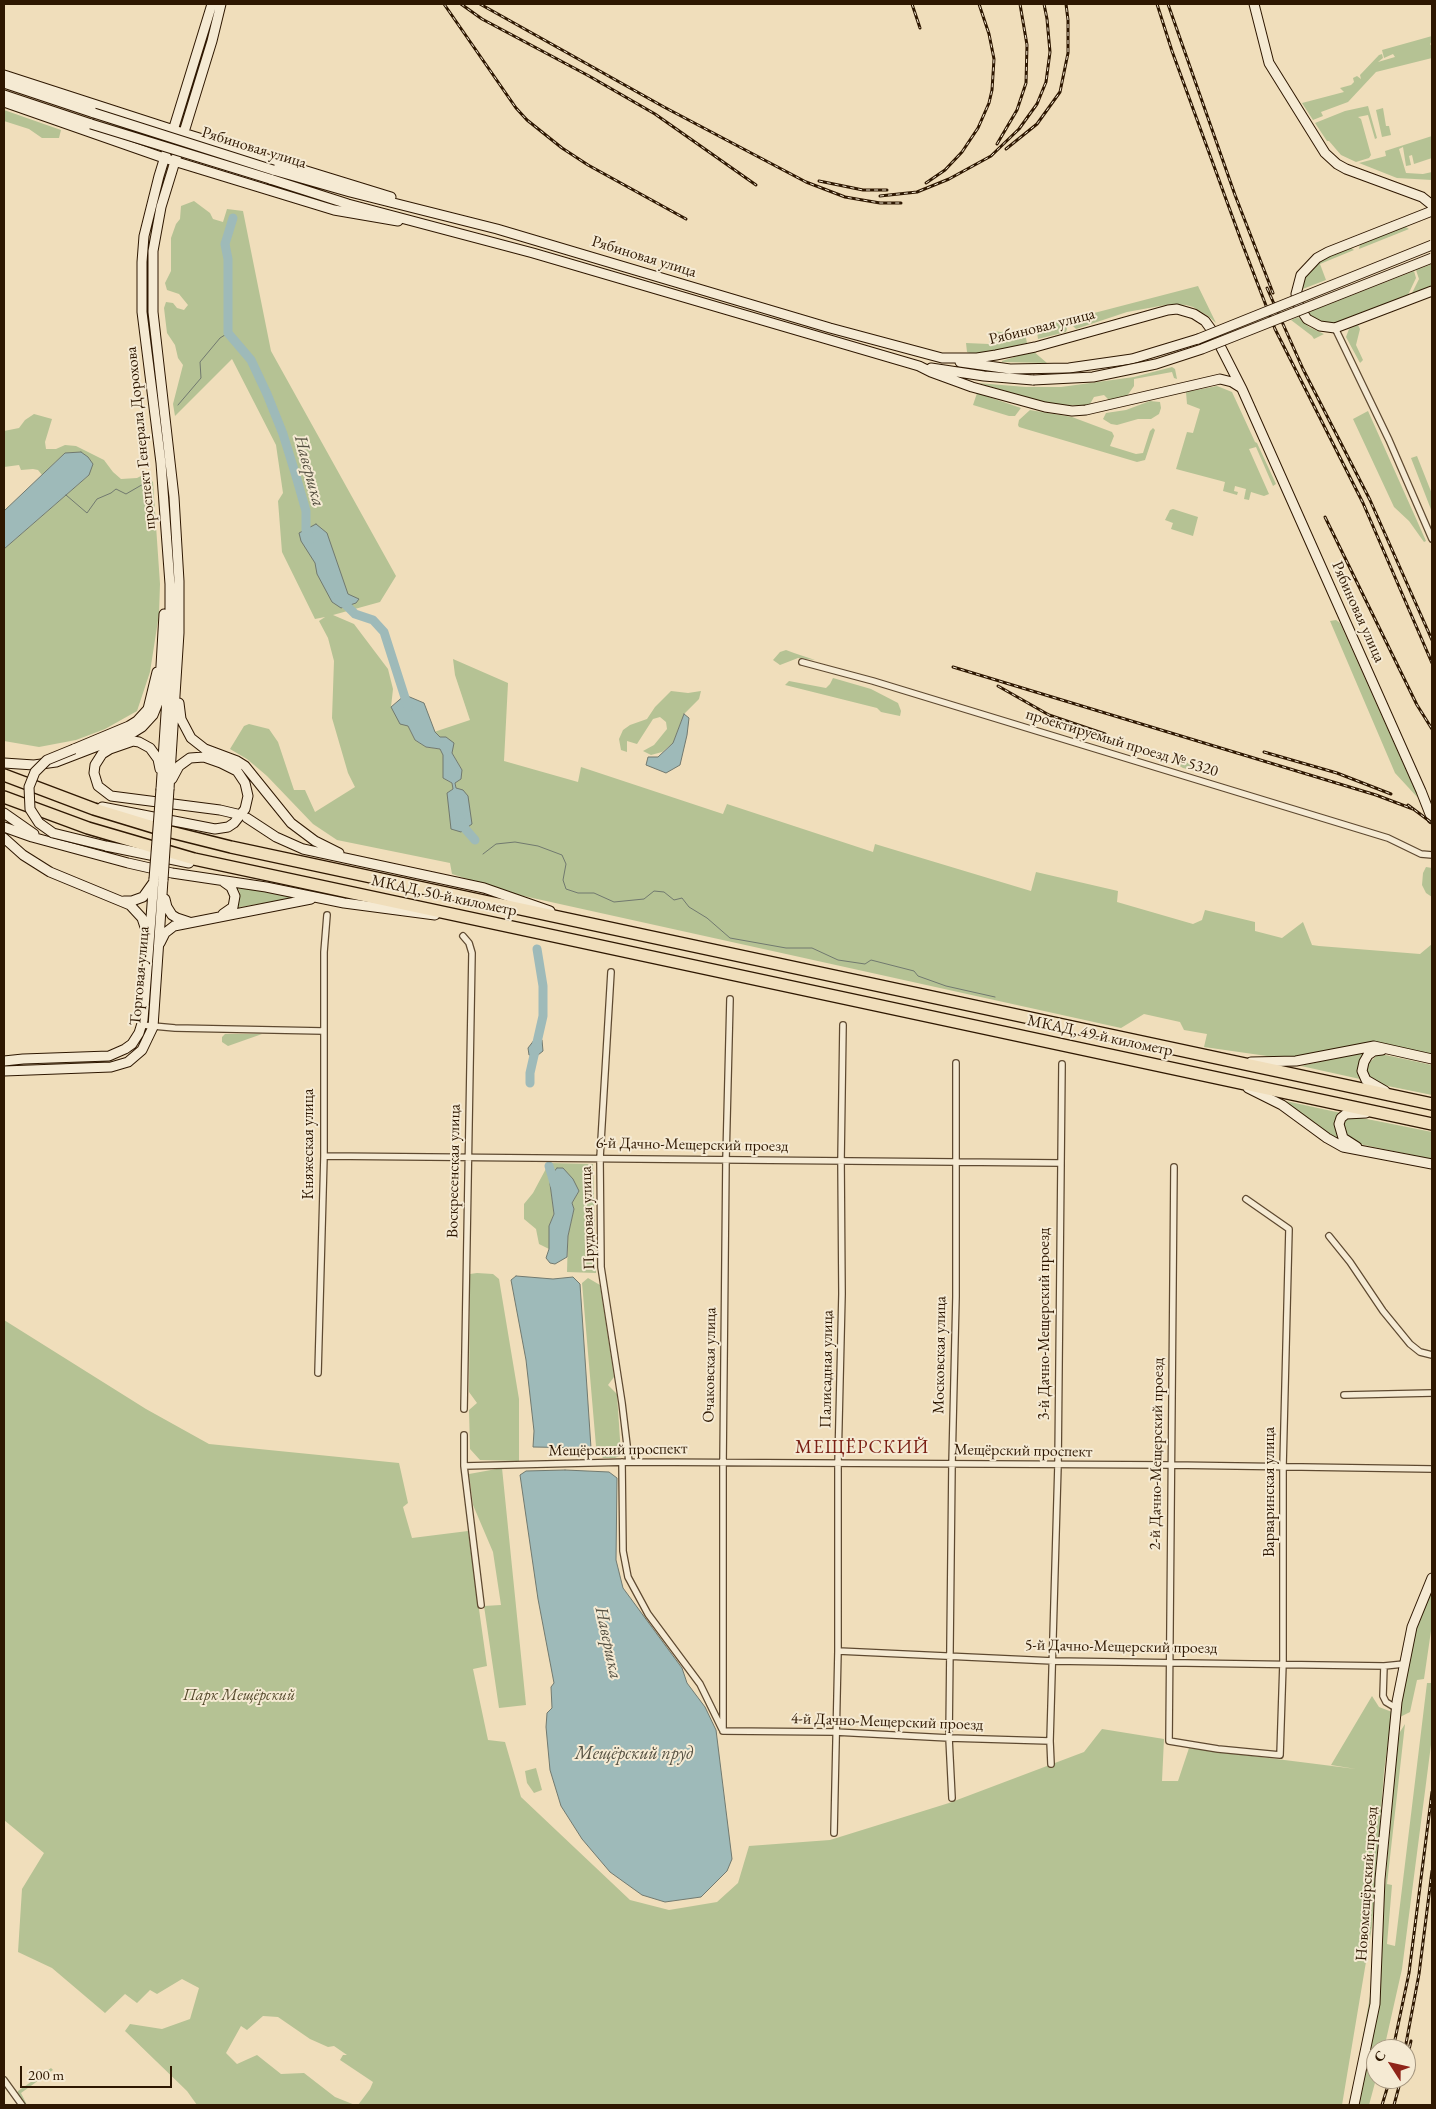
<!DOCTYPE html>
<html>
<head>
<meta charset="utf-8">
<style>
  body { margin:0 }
  #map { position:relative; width:1436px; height:2109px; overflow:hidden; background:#f0debb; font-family:"EB Garamond",serif }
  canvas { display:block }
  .frame { position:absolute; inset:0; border:5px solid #2e1701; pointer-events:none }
  .north { position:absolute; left:1366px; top:2039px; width:50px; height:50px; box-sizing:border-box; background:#f5ead3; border:1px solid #a5967f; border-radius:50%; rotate:305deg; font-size:14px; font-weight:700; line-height:20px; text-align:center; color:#2e1701 }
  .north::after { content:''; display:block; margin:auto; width:18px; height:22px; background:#8f2418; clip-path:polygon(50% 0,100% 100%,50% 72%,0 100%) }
  .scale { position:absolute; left:20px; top:2066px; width:152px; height:22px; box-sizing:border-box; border:2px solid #2e1701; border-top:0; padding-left:6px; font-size:15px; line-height:18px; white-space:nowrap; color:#2e1701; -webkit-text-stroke:4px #f5ead3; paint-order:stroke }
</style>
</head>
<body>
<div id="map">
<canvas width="1436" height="2109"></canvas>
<div class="frame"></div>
<div class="north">С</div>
<div class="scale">200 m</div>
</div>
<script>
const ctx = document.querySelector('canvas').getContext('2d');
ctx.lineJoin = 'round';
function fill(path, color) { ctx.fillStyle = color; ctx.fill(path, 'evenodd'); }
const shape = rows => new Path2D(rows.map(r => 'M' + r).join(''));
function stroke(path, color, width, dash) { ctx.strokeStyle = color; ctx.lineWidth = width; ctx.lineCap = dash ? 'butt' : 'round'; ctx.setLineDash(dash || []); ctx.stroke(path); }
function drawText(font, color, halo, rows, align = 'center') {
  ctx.font = font + ' "EB Garamond",serif'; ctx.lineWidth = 4; ctx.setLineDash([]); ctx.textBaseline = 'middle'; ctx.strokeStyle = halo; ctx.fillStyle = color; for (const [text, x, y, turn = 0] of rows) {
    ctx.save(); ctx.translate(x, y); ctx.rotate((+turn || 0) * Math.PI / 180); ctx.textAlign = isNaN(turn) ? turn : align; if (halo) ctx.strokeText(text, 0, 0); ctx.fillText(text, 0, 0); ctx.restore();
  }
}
const green = shape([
  [1432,36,1432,41,1430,44,1432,47,1432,58,1376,72,1348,102,1321,112,1323,116,1313,120,1302,103,1344,92,1340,88,1351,85,1354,82,1353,78,1357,76,1361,79,1360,75,1379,55,1382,54,1383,58,1378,62,1395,57,1393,54,1384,58,1382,50],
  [1368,106,1377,138,1375,139,1368,115,1358,117,1361,119,1371,155,1369,158,1356,162,1341,155,1329,141,1327,141,1315,123,1345,111],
  [1383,108,1386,126,1389,126,1391,135,1382,137,1376,110],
  [4,110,61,130,59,138,42,138,29,129,4,121],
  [1432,136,1432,158,1414,164,1412,155,1409,156,1411,165,1406,166,1403,147,1399,149,1406,173,1423,174,1432,172,1432,180,1397,178,1359,163,1386,156,1385,151],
  [194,201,210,213,213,219,223,222,227,209,243,211,271,351,396,576,380,602,333,615,354,624,388,669,393,689,391,707,408,726,415,740,426,747,440,749,443,754,443,778,452,783,453,789,447,793,456,788,455,783,462,770,452,753,434,732,470,720,455,675,453,659,508,683,504,761,578,782,581,767,723,814,727,804,873,852,875,844,1031,891,1036,872,1118,891,1117,902,1193,924,1202,920,1205,910,1255,922,1255,931,1282,938,1303,922,1312,945,1319,946,1420,954,1432,944,1432,1054,1374,1042,1288,1059,1204,1047,1207,1034,1184,1030,1180,1022,1144,1014,1121,1028,510,893,452,874,450,863,337,840,313,824,267,776,247,759,230,749,244,726,249,724,269,729,278,742,294,790,305,790,315,812,355,787,348,773,332,718,334,661,328,638,319,621,325,617,315,619,282,552,278,501,283,493,276,445,232,359,175,416,173,404,183,365,178,358,175,345,167,333,164,308,166,302,173,303,177,308,184,310,188,305,179,294,167,290,165,283,171,271,171,238,176,224,180,219,181,206],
  [1404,226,1409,229,1359,249,1360,244],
  [1350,247,1354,250,1320,264,1326,280,1300,290,1304,277,1321,261],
  [1432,264,1432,287,1411,295,1419,279,1416,270],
  [1414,271,1416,278,1407,297,1344,322,1335,323,1321,322,1307,313],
  [1198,286,1216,323,1208,316,1193,307,1186,305,1171,304,1127,312,1076,329,1072,325,1071,319],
  [1298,317,1309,327,1324,334,1314,339,1312,336,1291,320],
  [1057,321,1060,323,1065,322,1067,329,1066,332,1038,339,1037,332,1041,325],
  [1358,325,1360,329,1356,345,1363,360,1360,363,1346,337,1349,329],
  [1015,330,1025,333,1027,343,976,355,967,352,966,343,989,344,993,331,1001,332],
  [1033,351,1047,363,1002,362,1002,361],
  [1172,367,1175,369,1177,379,1174,378,1172,372,1134,379,1134,386,1127,396,1109,400,1104,395,1094,397,1090,404,1087,406,1050,404,978,383,1026,387,1061,387,1134,377],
  [1217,386,1232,392,1255,442,1257,443,1276,484,1273,486,1256,447,1249,449,1269,494,1264,496,1251,492,1249,500,1244,499,1246,489,1235,486,1234,491,1238,492,1237,495,1223,491,1225,482,1176,469,1187,432,1193,433,1200,409,1187,404,1186,392],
  [977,393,1021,408,1015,416,1009,416,973,405],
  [1150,401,1160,402,1161,408,1159,414,1151,419,1138,419,1117,425,1111,424,1103,419,1106,413,1126,410],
  [1030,410,1072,417,1112,432,1114,436,1110,446,1136,454,1143,453,1150,431,1153,428,1155,430,1145,460,1137,462,1019,427,1018,425,1019,420],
  [1368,411,1426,541,1424,542,1409,521,1394,507,1353,419],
  [34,414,52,419,45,442,46,449,56,449,65,445,76,446,104,460,113,472,121,479,137,478,145,474,153,482,160,584,159,614,150,672,137,711,105,729,76,740,39,747,4,741,4,549,89,475,65,453,42,475,38,470,33,469,21,470,19,465,4,467,4,431,19,428,25,420],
  [1417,456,1432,494,1432,512,1411,458],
  [1173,509,1198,517,1193,536,1171,529,1173,523,1165,520,1170,510],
  [1336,620,1340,623,1419,799,1395,773,1330,621],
  [786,650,794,653,815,660,798,658,780,665,773,660,780,652],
  [833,678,871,689,898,703,901,711,900,716,881,712,877,708,785,685,789,681,826,688,830,684],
  [671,691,688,693,701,691,699,699,684,714,673,743,662,752,651,755,643,751,654,745,667,729,666,722,660,717,653,719,637,744,627,741,627,752,621,750,619,739,623,730,630,725,647,719,655,707],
  [1178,760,1218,772,1219,773,1216,776,1183,768,1178,765],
  [1426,867,1432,868,1432,897,1426,893,1422,885,1423,873],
  [236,886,293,898,235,908,240,899,240,892],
  [225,1034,262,1034,228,1046,222,1042,222,1037],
  [1364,1052,1360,1059,1360,1079,1301,1066],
  [1381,1054,1432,1065,1432,1095,1378,1084,1369,1077,1367,1068,1369,1063,1376,1056],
  [1281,1100,1341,1113,1336,1129,1341,1142],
  [1357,1117,1432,1132,1432,1159,1359,1144,1348,1138,1342,1123,1346,1118],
  [549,1163,593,1164,596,1273,567,1272,568,1236,574,1209,572,1203,579,1191,550,1184,554,1214,549,1226,549,1249,539,1244,536,1229,524,1219,524,1204,533,1193],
  [477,1273,493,1274,499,1279,519,1399,519,1461,480,1460,470,1449,469,1410,477,1403,469,1392,470,1274],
  [588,1278,600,1285,614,1377,608,1385,617,1394,621,1455,615,1458,603,1458,596,1446,582,1283],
  [4,1320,146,1409,209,1444,399,1463,408,1503,403,1507,412,1538,468,1531,487,1666,473,1669,488,1740,505,1742,521,1797,630,1900,669,1910,717,1902,738,1883,749,1846,830,1840,949,1803,1084,1752,1102,1729,1164,1739,1162,1781,1178,1781,1189,1748,1356,1769,1331,1765,1372,1696,1379,1707,1392,1712,1384,1772,1372,1926,1342,2105,358,2105,370,2089,373,2082,340,2060,343,2055,347,2055,334,2046,328,2047,310,2039,278,2017,263,2016,247,2030,241,2026,226,2053,237,2064,257,2055,281,2074,304,2073,335,2097,355,2105,197,2105,187,2091,125,2031,130,2024,162,2029,190,2019,199,1988,182,1979,157,1994,150,1990,137,2003,125,1994,105,2013,52,1968,18,1952,22,1889,44,1853,4,1820],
  [502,1468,526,1705,499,1708,484,1606,501,1605,493,1552,473,1505,469,1474],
  [1432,1588,1432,1624,1424,1679,1417,1680,1410,1712,1398,1718,1414,1630],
  [1427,1683,1432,1683,1432,1737,1402,1969,1384,2049,1376,2049,1376,2079,1369,2105,1351,2105,1381,1933,1398,1735,1405,1724,1387,1884,1392,1885,1387,1944,1395,1946],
  [536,1768,542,1790,534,1793,527,1783,525,1771],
  [51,2068,53,2070,21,2093,27,2105,24,2105,17,2094,18,2091]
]);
const water = shape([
  [81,452,88,457,93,464,89,475,4,549,4,511,65,453,81,452],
  [316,524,327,533,348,594,359,599,356,603,341,608,332,602,317,574,315,563,301,541,299,533,316,524],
  [405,695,424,703,435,732,440,737,446,737,454,743,452,753,462,770,461,779,455,783,456,788,463,790,468,796,472,824,461,832,451,829,447,793,453,789,452,783,443,778,443,755,440,749,426,747,415,740,408,726,400,724,391,707,405,695],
  [684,714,689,718,687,735,680,765,666,773,646,765,648,757,658,757,673,743,684,714],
  [538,1035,542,1040,543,1051,538,1055,529,1055,528,1048,538,1035],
  [557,1168,563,1168,573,1179,579,1191,572,1203,574,1209,568,1236,567,1257,555,1264,550,1263,546,1258,549,1249,549,1226,554,1214,550,1184,552,1174,557,1168],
  [516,1276,553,1279,573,1277,580,1284,591,1448,533,1447,534,1431,526,1360,511,1280,516,1276],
  [565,1470,609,1472,617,1478,616,1560,623,1588,682,1668,687,1683,705,1707,716,1730,732,1859,727,1871,701,1897,665,1902,642,1895,610,1872,582,1839,561,1806,550,1770,546,1727,547,1713,552,1708,551,1687,554,1683,538,1599,520,1475,526,1471,565,1470]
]);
const stream = shape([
  [178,405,201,378,200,362,220,338,228,333],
  [66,495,87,513,97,499,111,493,116,489,126,494,145,483,151,481],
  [483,854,496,844,515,842,538,846,562,855,566,864,563,880,566,889,578,893,594,893,614,902,644,899,654,891,664,892,674,900,682,898,689,907,707,918,730,938,786,948,812,948,838,960,865,964,871,960,914,971,918,976,946,986,995,997]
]);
const river = shape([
  [233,218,225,244,228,259,228,333,251,360,267,394,283,434,296,476,306,511,306,531,311,539],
  [339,598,355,614,373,620,384,632,408,707],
  [460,818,461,824,475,840],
  [530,1083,530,1073,543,1016,543,986,537,949],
  [549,1166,555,1186]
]);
const street = shape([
  [1335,328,1389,440,1432,539],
  [802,662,873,681,1388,838,1421,854,1432,855],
  [463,936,469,943,472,953,464,1409],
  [611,972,600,1158,601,1267,622,1403,629,1462],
  [142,1025,175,1028,323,1031],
  [324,1156,1060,1163],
  [1174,1167,1169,1741,1218,1749,1280,1755,1283,1663,1283,1466,1289,1229,1246,1199],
  [1329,1236,1350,1262,1383,1311,1410,1344,1420,1352,1432,1355],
  [318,1373,324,1156,324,952,327,915],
  [1344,1395,1432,1393],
  [464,1435,464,1466,481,1605],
  [622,1462,623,1551,628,1577,648,1614,700,1684,722,1729],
  [464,1466,629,1462,1171,1465,1432,1469],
  [838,1651,1053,1661,1384,1666,1404,1664],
  [1384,1666,1383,1696,1386,1702,1396,1708],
  [723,1731,723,1463,726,1159,730,999],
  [723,1731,835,1732,949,1738,1050,1741],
  [1051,1764,1050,1741,1058,1465,1062,1064],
  [952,1798,949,1738,952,1464,956,1297,956,1063],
  [834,1833,838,1651,838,1463,842,1294,841,1160,843,1025],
  [4,2080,22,2105]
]);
const secondary = shape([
  [1254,4,1269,63,1325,153,1337,164,1346,169,1422,197,1432,205],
  [4,75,183,133,391,197],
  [4,83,94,113],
  [4,95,91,124],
  [4,102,164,158,334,210,398,221],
  [273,170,350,192,497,229,830,328,942,358,977,358,996,355,1035,347,1168,310,1177,309,1194,314,1205,321,1213,332,1242,389,1421,791,1432,819],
  [270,179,348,204,533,253,919,366,931,372,972,387,1045,407,1072,411,1086,410,1220,379,1232,382,1240,387],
  [1432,211,1328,252,1317,258,1301,275,1296,294,1299,307,1307,319,1320,326,1335,328,1432,291],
  [960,362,1010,369,1069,368,1132,359,1198,339],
  [931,368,984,376,1033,380],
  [179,703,181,719,191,738,205,749,237,761,245,766,291,823,315,841,339,853],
  [74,749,129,726,137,721,148,709,157,672],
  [4,763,34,765,56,762,134,732,142,727,153,715,159,700,164,614],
  [160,769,158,759,150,748,139,742,133,741,110,749,102,754,95,765,94,773,98,786,111,796,220,810,237,814],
  [161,789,170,653,170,584,161,463,142,312,142,262,144,236,159,176,212,4],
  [169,789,179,633,179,581,174,497,153,312,153,251,161,207,212,41,221,4],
  [102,807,215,829,228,827,234,823,245,809,248,796,245,783,237,771,221,763,204,757,190,758,179,766,172,779],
  [4,813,34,834],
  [247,818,276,837,303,849,484,888,550,911],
  [4,827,32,837,128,863,172,873,266,887,344,903,435,915],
  [4,838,23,855,50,872,130,905,142,918,147,933],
  [106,846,189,863],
  [165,899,167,907,172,915,177,918,189,922],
  [124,901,132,901,143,897,153,883],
  [223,914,233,907,235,896,231,887,224,882],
  [160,943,165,933,174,926,311,899],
  [1382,1050,1374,1051,1368,1055,1364,1062,1362,1071,1366,1080,1385,1091],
  [4,1061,23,1059,109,1056,125,1049,132,1044,139,1033,143,1020,154,879],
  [1251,1062,1296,1061,1374,1046,1432,1059],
  [4,1071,111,1067,128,1062,142,1050,153,1027,163,880],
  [1248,1088,1282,1105,1327,1138,1343,1147,1432,1164],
  [1357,1147,1343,1138,1339,1124,1341,1118,1346,1114,1366,1113],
  [1354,2105,1375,2004,1380,1879,1397,1702,1412,1627,1432,1578]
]);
const highway = shape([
  [4,775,94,809,163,830,231,847,1432,1104],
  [4,797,88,828,194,859,1432,1124]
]);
const rail = shape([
  [444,4,516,108,527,120,562,148,588,165,686,219],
  [461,4,482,19,589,76,655,114,756,185],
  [480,4,664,107,806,182,845,197,880,203,901,203],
  [912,4,920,28],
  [1157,4,1172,51,1242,243,1275,329,1363,503,1432,663],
  [1168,4,1235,195,1273,293],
  [997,144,1017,110,1026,83,1027,45,1020,4],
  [1006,149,1037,124,1060,92,1068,53,1068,20,1066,4],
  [819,181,863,190,887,190],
  [926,183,945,170,962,152,978,128,989,103,992,90,994,59,989,34,979,4],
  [880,196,917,192,949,179,991,156,1019,129,1037,104,1046,82,1050,52,1047,19,1044,4],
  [1267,288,1303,369,1370,500,1432,640],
  [1325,517,1417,705,1432,729],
  [953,667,1376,795,1413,809],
  [998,686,1049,715,1105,734],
  [1264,752,1337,773,1391,794],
  [1408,805,1432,823],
  [1393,2049,1409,1973,1432,1792],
  [1405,2049,1419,1974,1432,1871],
  [1406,2063,1411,2041],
  [1382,2105,1390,2079],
  [1394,2105,1401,2079]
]);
const secondaryBridge = shape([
  [94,113,273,170],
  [91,124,270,179],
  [1198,339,1432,245],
  [1033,380,1093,377,1156,364,1202,349,1432,258],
  [74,749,47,760,35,772,29,787,30,809,39,823,53,833,106,846],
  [154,879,161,789],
  [163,880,169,789]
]);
const streetNames = [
  ["Рябиновая улица",254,148,17],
  ["Рябиновая улица",644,257,17],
  ["Рябиновая улица",1042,327,-14],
  ["проспект Генерала Дорохова",141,438,-96],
  ["Рябиновая улица",1358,612,66],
  ["проектируемый проезд № 5320",1122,743,17],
  ["МКАД, 50-й километр",444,896,12],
  ["Торговая улица",140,976,-85],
  ["МКАД, 49-й километр",1100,1036,12],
  ["Княжеская улица",309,1144,-90],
  ["6-й Дачно-Мещерский проезд",692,1145,1],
  ["Воскресенская улица",454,1171,-89],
  ["Прудовая улица",588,1218,-92],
  ["3-й Дачно-Мещерский проезд",1045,1324,-90],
  ["Московская улица",940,1355,-89],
  ["Очаковская улица",710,1365,-89],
  ["Палисадная улица",827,1369,-89],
  ["Мещёрский проспект",618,1450,-1],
  ["Мещёрский проспект",1023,1451,1],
  ["2-й Дачно-Мещерский проезд",1157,1454,-89],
  ["Варваринская улица",1270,1492,-90],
  ["5-й Дачно-Мещерский проезд",1121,1647,1],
  ["4-й Дачно-Мещерский проезд",887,1722,2],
  ["Новомещёрский проезд",1367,1884,-86]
];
const parkNames = [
  ["Парк Мещёрский",239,1696]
];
const waterNames = [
  ["Навершка",309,471,75],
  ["Навершка",608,1643,78],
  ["Мещёрский пруд",634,1754]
];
const quarterNames = [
  ["МЕЩЁРСКИЙ",862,1448]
];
fill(green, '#b5c294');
fill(water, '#9ebab9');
stroke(water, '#71796f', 1);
stroke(stream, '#71796f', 1);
stroke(river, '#9ebab9', 9);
stroke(street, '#5e4930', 8);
stroke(secondary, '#2e1701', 11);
stroke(highway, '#2e1701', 14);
stroke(street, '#f5ead3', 5.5);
stroke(secondary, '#f5ead3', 9);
stroke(highway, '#f0debb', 11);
stroke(rail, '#2e1701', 3);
stroke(rail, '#f5ead3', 1, [4]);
stroke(secondaryBridge, '#2e1701', 11, []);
stroke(secondaryBridge, '#f5ead3', 9);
drawText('16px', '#2e1701', '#f5ead3', streetNames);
drawText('italic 16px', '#564a2d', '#f5ead3', parkNames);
drawText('italic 18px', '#555041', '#f5ead3', waterNames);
ctx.letterSpacing = '1px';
drawText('19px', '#7a1f14', '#f5ead3', quarterNames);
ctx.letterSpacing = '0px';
</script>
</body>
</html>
